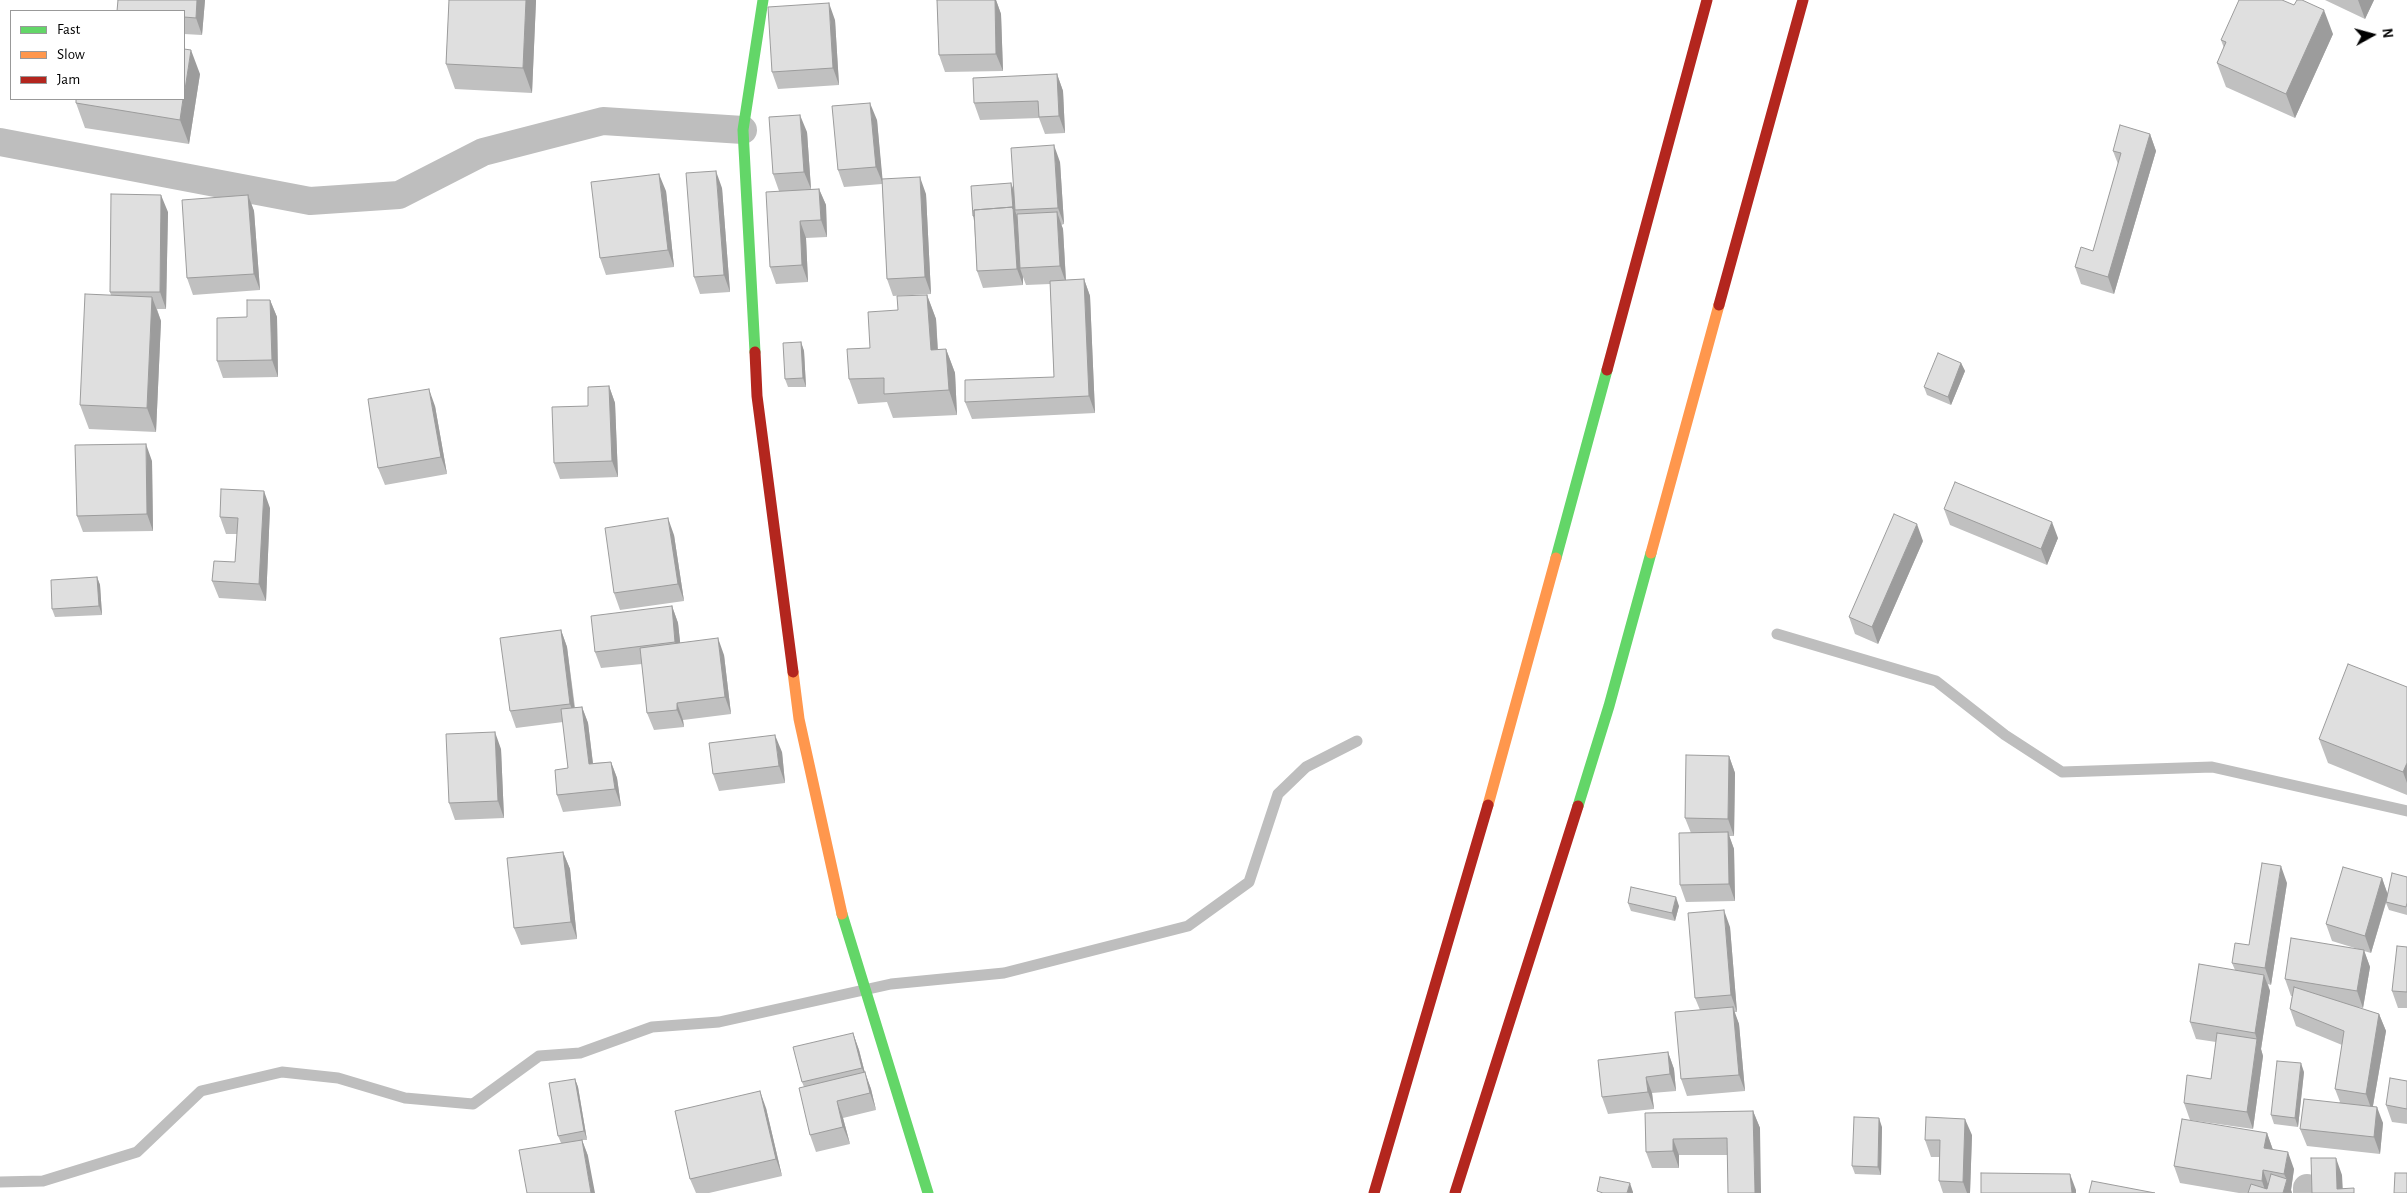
<!DOCTYPE html>
<html>
<head>
<meta charset="utf-8">
<style>
  body { margin:0 }
  #map { position:relative; width:2407px; height:1193px; overflow:hidden; background:#fff; font-family:"Alegreya Sans",sans-serif }
  canvas { display:block }
  .legend { position:absolute; left:10px; top:10px; width:175px; height:90px; box-sizing:border-box; background:#fff; border:1px solid #999; margin:0; padding:6px 9px; list-style:none; font-size:15px; color:#000 }
  .legend li { display:flex; align-items:center; gap:10px; height:25px }
  .legend b { width:25px; border:1px solid #999 }
  .north { position:absolute; left:2347px; top:10px; width:50px; height:50px; -webkit-text-stroke:4px #fff; paint-order:stroke; rotate:83deg; font-size:14px; font-weight:700; line-height:20px; text-align:center; color:#000 }
  .north::after { content:''; display:block; margin:auto; width:18px; height:22px; background:#000; clip-path:polygon(50% 0,100% 100%,50% 72%,0 100%) }
</style>
</head>
<body>
<div id="map">
<canvas width="2407" height="1193"></canvas>
<ul class="legend">
<li><b style="height:6px;background:#63d668"></b>Fast</li>
<li><b style="height:6px;background:#ff974d"></b>Slow</li>
<li><b style="height:6px;background:#b3261e"></b>Jam</li>
</ul>
<div class="north">N</div>
</div>
<script>
const ctx = document.querySelector('canvas').getContext('2d');
ctx.lineJoin = 'round';
const shape = rows => new Path2D(rows.map(r => 'M' + r).join(''));
function stroke(path, color, width, dash) { ctx.strokeStyle = color; ctx.lineWidth = width; ctx.lineCap = dash ? 'butt' : 'round'; ctx.setLineDash(dash || []); ctx.stroke(path); }
function fill(path, color) { ctx.fillStyle = color; ctx.fill(path, 'evenodd'); }
const stream = shape([
  [1777,634,1936,681,2005,735,2062,772,2212,767,2407,811],
  [0,1182,43,1181,137,1152,201,1091,282,1072,338,1078,405,1098,473,1104,539,1056,580,1053,652,1027,719,1022,891,984,1004,973,1188,926,1249,882,1278,794,1306,767,1357,741]
]);
const street = shape([
  [0,142,310,201,399,195,483,152,603,121,743,130],
  [2307,1193,2307,1188]
]);
const fast = shape([
  [755,352,743,130,763,0],
  [1556,558,1607,370],
  [1578,806,1609,706,1651,553],
  [842,914,928,1193]
]);
const slow = shape([
  [1651,553,1719,305],
  [793,672,799,719,842,914],
  [1488,805,1556,558]
]);
const jam = shape([
  [1719,305,1803,0],
  [755,352,757,396,793,672],
  [1607,370,1707,0],
  [1374,1193,1488,805],
  [1455,1193,1578,806]
]);
const wall = shape([
  [118,0,205,0,202,35,184,34,184,11],
  [449,0,536,0,532,93,455,89,446,64],
  [937,0,996,0,1001,14,1003,71,945,72,939,55],
  [2325,0,2374,0,2365,19],
  [835,20,839,85,778,89,772,72],
  [2333,34,2295,118,2226,87,2217,63,2224,48,2221,40],
  [200,74,189,144,85,128,76,103],
  [1057,74,1063,91,1065,133,1045,134,1039,118,980,120,974,103],
  [877,120,882,179,926,194,931,294,893,296,887,279,882,184,844,187,838,170],
  [807,132,811,189,819,189,826,205,827,237,806,238,808,282,776,284,770,267,779,191,773,174],
  [2150,134,2156,151,2114,294,2081,284,2075,267,2093,251,2118,164,2113,151],
  [1060,162,1064,224,1061,225,1063,229,1066,280,1084,279,1090,296,1095,413,972,419,965,402,1054,377,1050,284,1026,285,1023,277,1023,285,983,288,977,271,974,221,973,216,1011,183,1014,190],
  [722,188,730,292,700,294,694,277],
  [666,191,674,267,606,275,600,258],
  [248,195,254,211,260,290,193,295,187,278],
  [168,212,166,309,157,309,161,321,156,432,89,429,80,405,111,295,110,292],
  [927,295,936,319,938,350,946,349,955,373,957,415,893,418,887,402,858,404,849,379,898,310],
  [270,300,277,317,278,377,223,378,217,361,247,317],
  [801,342,804,351,806,387,788,387,785,379],
  [1961,363,1965,371,1951,405,1927,395,1924,387],
  [609,386,615,403,618,477,560,479,554,463,588,406],
  [435,406,447,474,385,485,378,468],
  [152,461,153,531,83,532,77,516],
  [270,508,266,601,219,598,212,581,235,562,237,534,226,534,220,517],
  [1944,509,2058,538,2047,565,1950,525],
  [674,535,684,601,620,610,614,593],
  [1923,541,1878,644,1855,634,1849,617],
  [97,577,100,585,102,615,55,617,52,609],
  [672,606,678,623,680,643,724,655,731,714,683,720,684,727,654,730,647,713,642,664,601,668,595,652],
  [561,630,567,647,575,707,582,707,588,723,593,763,611,762,617,778,621,806,563,812,557,795,568,768,563,722,516,728,510,711],
  [2407,687,2407,795,2328,763,2319,739],
  [501,749,504,818,455,820,449,803],
  [782,752,785,783,719,791,713,774],
  [1729,756,1735,773,1734,836,1729,836,1734,849,1735,901,1686,902,1680,885,1691,833,1685,818],
  [563,852,570,869,577,939,521,945,514,928],
  [2407,877,2407,915,2389,910,2386,903,2371,953,2364,951,2370,967,2363,1008,2356,1007,2379,1014,2386,1031,2373,1106,2383,1123,2380,1154,2307,1146,2300,1129,2340,1102,2335,1089,2342,1045,2296,1026,2290,1009,2292,996,2291,996,2285,979,2358,949,2332,941,2326,924,2382,878,2387,893],
  [2287,883,2271,985,2268,984,2270,991,2261,1049,2263,1056,2253,1129,2190,1120,2184,1103,2211,1079,2216,1042,2196,1039,2190,1022,2235,970,2232,963,2249,945],
  [1628,903,1679,906,1675,921,1631,911],
  [1730,927,1737,1012,1734,1012,1739,1024,1745,1091,1687,1096,1681,1079,1700,1010,1695,998],
  [2407,947,2407,1008,2398,1008,2392,991],
  [853,1033,859,1050,865,1073,871,1089,876,1110,843,1118,850,1144,816,1152,810,1135,804,1087,802,1082],
  [1668,1052,1674,1069,1676,1091,1652,1093,1654,1109,1608,1114,1602,1097],
  [2304,1072,2298,1127,2274,1124,2271,1115],
  [575,1079,578,1087,587,1140,582,1140,588,1156,561,1143,558,1136],
  [2407,1081,2407,1124,2392,1122,2386,1105],
  [766,1108,782,1176,709,1193,696,1193,690,1179],
  [1753,1111,1760,1128,1727,1155,1679,1155,1679,1168,1652,1168,1646,1152,1645,1113],
  [1882,1127,1881,1175,1855,1174,1852,1166],
  [2267,1133,2273,1150,2294,1169,2291,1190,2292,1193,2239,1193,2180,1183,2174,1166],
  [1972,1135,1970,1193,1943,1193,1939,1181,1940,1157,1931,1157,1925,1140]
]);
const shadedWall = shape([
  [197,0,205,0,202,35,196,18],
  [526,0,536,0,536,1,532,93,523,68],
  [995,0,996,0,1001,14,1003,71,996,54],
  [2358,0,2374,0,2365,19],
  [829,3,835,20,839,85,833,68],
  [2324,10,2333,34,2295,118,2286,94],
  [191,50,200,74,189,144,180,120],
  [1057,74,1063,91,1065,133,1059,116],
  [870,103,877,120,883,184,876,167],
  [800,115,807,132,811,189,804,172],
  [2150,134,2156,151,2114,294,2108,277],
  [1054,145,1060,162,1064,224,1058,208],
  [716,171,722,188,730,292,724,275],
  [659,174,666,191,674,267,668,250],
  [920,177,926,194,931,294,925,277],
  [1011,183,1014,192,1015,210,1019,224,1020,268,1023,277,1023,285,1017,269],
  [819,189,826,205,827,237,821,220],
  [161,195,168,212,166,309,160,292],
  [248,195,254,211,260,290,254,274],
  [1057,212,1063,229,1066,283,1060,266],
  [800,221,806,238,808,282,802,265],
  [1084,279,1090,296,1095,413,1089,396],
  [927,295,936,319,939,374,931,350],
  [152,297,161,321,156,432,147,408],
  [270,300,277,317,278,377,272,360],
  [801,342,804,351,806,387,803,378],
  [946,349,955,373,957,415,949,390],
  [1961,363,1965,371,1951,405,1948,397],
  [609,386,615,403,618,477,612,461],
  [429,389,435,406,447,474,441,457],
  [146,444,152,461,153,531,147,514],
  [264,491,270,508,266,601,259,584],
  [668,518,674,535,684,601,678,584],
  [2052,522,2058,538,2047,565,2041,549],
  [1917,524,1923,541,1878,644,1872,627],
  [97,577,100,585,102,615,99,606],
  [672,606,678,623,682,659,675,642],
  [561,630,567,647,576,721,570,704],
  [718,638,724,655,731,714,725,697],
  [677,703,683,720,684,727,677,710],
  [582,707,588,723,595,781,589,764],
  [495,732,501,749,504,818,498,801],
  [775,735,782,752,785,783,779,766],
  [1729,756,1735,773,1734,836,1728,819],
  [611,762,617,778,621,806,615,789],
  [2407,763,2407,783,2403,772],
  [1728,832,1734,849,1735,901,1729,884],
  [563,852,570,869,577,939,571,922],
  [2281,866,2287,883,2271,985,2265,968],
  [2382,878,2388,895,2371,953,2365,936],
  [1676,897,1679,906,1675,921,1672,913],
  [1724,910,1730,927,1737,1012,1731,995],
  [2364,950,2370,967,2363,1008,2357,991],
  [2264,975,2270,991,2261,1049,2263,1056,2253,1129,2247,1112,2257,1040,2255,1033],
  [1733,1007,1739,1024,1745,1091,1739,1075],
  [2379,1014,2386,1031,2372,1111,2366,1094],
  [853,1033,859,1050,868,1085,862,1068],
  [1668,1052,1674,1069,1676,1091,1670,1074],
  [2301,1063,2304,1072,2298,1127,2295,1118],
  [865,1072,871,1089,876,1110,870,1093],
  [1646,1077,1652,1093,1654,1109,1648,1092],
  [575,1079,578,1087,587,1140,584,1131],
  [760,1091,766,1108,782,1176,776,1159],
  [837,1101,843,1118,850,1144,843,1127],
  [2377,1107,2383,1123,2380,1154,2374,1137],
  [1753,1111,1760,1128,1761,1193,1755,1193],
  [1879,1118,1882,1127,1881,1175,1878,1167],
  [1965,1119,1972,1135,1970,1193,1967,1193,1963,1182],
  [2267,1133,2273,1150,2264,1148],
  [1673,1139,1679,1155,1679,1168,1673,1151],
  [582,1140,588,1156,595,1193,591,1193],
  [2288,1152,2294,1169,2291,1190,2292,1193,2283,1193,2287,1180,2284,1174],
  [2336,1158,2342,1175,2343,1193,2337,1189],
  [2263,1170,2269,1187,2266,1193,2262,1181],
  [2070,1174,2076,1190,2076,1193,2072,1193],
  [1630,1183,1633,1192,1633,1193,1627,1193]
]);
const building = shape([
  [118,0,197,0,196,18,184,17,184,11,117,11,118,0],
  [449,0,526,0,523,68,446,64,449,0],
  [937,0,995,0,996,54,939,55,937,0],
  [2239,0,2282,0,2294,5,2297,0,2302,0,2324,10,2286,94,2217,63,2226,42,2221,40,2239,0],
  [829,3,833,68,772,72,768,7,829,3],
  [184,49,191,50,184,96,184,49],
  [1057,74,1059,116,1039,117,1038,101,974,103,973,78,1057,74],
  [76,99,183,99,180,120,76,103,76,99],
  [870,103,876,167,838,170,832,106,870,103],
  [800,115,804,172,773,174,769,117,800,115],
  [2120,125,2150,134,2108,277,2075,267,2081,247,2093,251,2121,153,2113,151,2120,125],
  [1054,145,1058,208,1015,210,1011,148,1054,145],
  [716,171,724,275,694,277,686,173,716,171],
  [659,174,668,250,600,258,591,182,659,174],
  [920,177,925,277,887,279,882,179,920,177],
  [1011,183,1013,209,1013,207,974,210,974,216,973,216,971,186,1011,183],
  [819,189,821,220,800,221,802,265,770,267,766,192,819,189],
  [111,194,161,195,160,292,110,292,111,194],
  [248,195,254,274,187,278,182,200,248,195],
  [1013,207,1017,269,977,271,974,210,1013,207],
  [1057,212,1060,266,1020,268,1017,214,1057,212],
  [1084,279,1089,396,965,402,965,380,1054,377,1050,281,1084,279],
  [85,294,152,297,147,408,80,405,85,294],
  [927,295,931,350,946,349,949,390,884,394,884,378,849,379,847,349,870,348,868,312,898,310,897,296,927,295],
  [247,300,270,300,272,360,217,361,217,318,247,317,247,300],
  [801,342,803,378,785,379,783,343,801,342],
  [1938,353,1961,363,1948,397,1924,387,1938,353],
  [609,386,612,461,554,463,552,407,588,406,588,387,609,386],
  [429,389,441,457,378,468,368,399,429,389],
  [146,444,147,514,77,516,75,445,146,444],
  [1955,482,2052,522,2041,549,1944,509,1955,482],
  [221,489,264,491,259,584,212,581,214,561,235,562,238,518,220,517,221,489],
  [1894,514,1917,524,1872,627,1849,617,1894,514],
  [668,518,678,584,614,593,605,528,668,518],
  [97,577,99,606,52,609,51,580,97,577],
  [672,606,675,642,595,652,591,616,672,606],
  [561,630,570,704,510,711,500,638,561,630],
  [718,638,725,697,677,703,677,710,647,713,640,648,718,638],
  [2348,664,2407,687,2407,763,2403,772,2319,739,2348,664],
  [582,707,589,764,611,762,615,789,557,795,555,770,568,768,561,709,582,707],
  [495,732,498,801,449,803,446,734,495,732],
  [775,735,779,766,713,774,709,743,775,735],
  [1686,755,1729,756,1728,819,1685,818,1686,755],
  [1728,832,1729,884,1680,885,1679,833,1728,832],
  [563,852,571,922,514,928,507,858,563,852],
  [2262,863,2281,866,2265,968,2232,963,2235,943,2249,945,2262,863],
  [2343,867,2382,878,2365,936,2326,924,2343,867],
  [2392,873,2407,877,2407,903,2406,907,2386,902,2392,873],
  [1631,887,1676,897,1672,913,1628,903,1631,887],
  [1724,910,1731,995,1695,998,1688,913,1724,910],
  [2291,938,2364,950,2357,991,2285,979,2291,938],
  [2397,946,2407,947,2407,992,2392,991,2397,946],
  [2199,964,2264,975,2255,1033,2190,1022,2199,964],
  [2294,987,2379,1014,2366,1094,2335,1089,2344,1031,2290,1009,2294,987],
  [1733,1007,1739,1075,1681,1079,1675,1012,1733,1007],
  [853,1033,862,1068,802,1082,793,1047,853,1033],
  [2217,1033,2257,1039,2247,1112,2184,1103,2187,1075,2211,1079,2217,1033],
  [1668,1052,1670,1074,1646,1077,1648,1092,1602,1097,1598,1060,1668,1052],
  [2277,1061,2301,1063,2295,1118,2271,1115,2277,1061],
  [865,1072,870,1093,837,1101,843,1127,810,1135,799,1088,865,1072],
  [2390,1078,2407,1081,2407,1109,2386,1105,2390,1078],
  [575,1079,584,1131,558,1136,549,1083,575,1079],
  [760,1091,776,1159,690,1179,675,1111,760,1091],
  [2304,1099,2377,1107,2374,1137,2300,1129,2304,1099],
  [1753,1111,1755,1193,1728,1193,1727,1138,1673,1139,1673,1151,1646,1152,1645,1113,1753,1111],
  [1854,1117,1879,1118,1878,1167,1852,1166,1854,1117],
  [1926,1117,1965,1119,1963,1182,1939,1181,1940,1140,1925,1140,1926,1117],
  [2182,1119,2267,1133,2264,1148,2288,1152,2284,1174,2263,1170,2262,1181,2174,1166,2182,1119],
  [582,1140,591,1193,527,1193,519,1150,582,1140],
  [2311,1158,2336,1158,2337,1189,2354,1188,2354,1193,2312,1193,2311,1158],
  [1981,1173,2070,1174,2072,1193,1981,1193,1981,1173],
  [2395,1173,2407,1173,2407,1193,2394,1193,2395,1173],
  [2271,1174,2287,1179,2283,1193,2248,1193,2251,1184,2267,1189,2271,1174],
  [1600,1177,1630,1183,1627,1193,1603,1193,1597,1191,1600,1177],
  [2092,1181,2155,1193,2089,1193,2092,1181]
]);
stroke(stream, '#bebebe', 11);
stroke(street, '#bebebe', 28);
stroke(fast, '#63d668', 11);
stroke(slow, '#ff974d', 11);
stroke(jam, '#b3261e', 11);
fill(wall, '#c0c0c0');
fill(shadedWall, '#9c9c9c');
fill(building, '#dfdfdf');
stroke(building, '#9c9c9c', 1);
</script>
</body>
</html>
